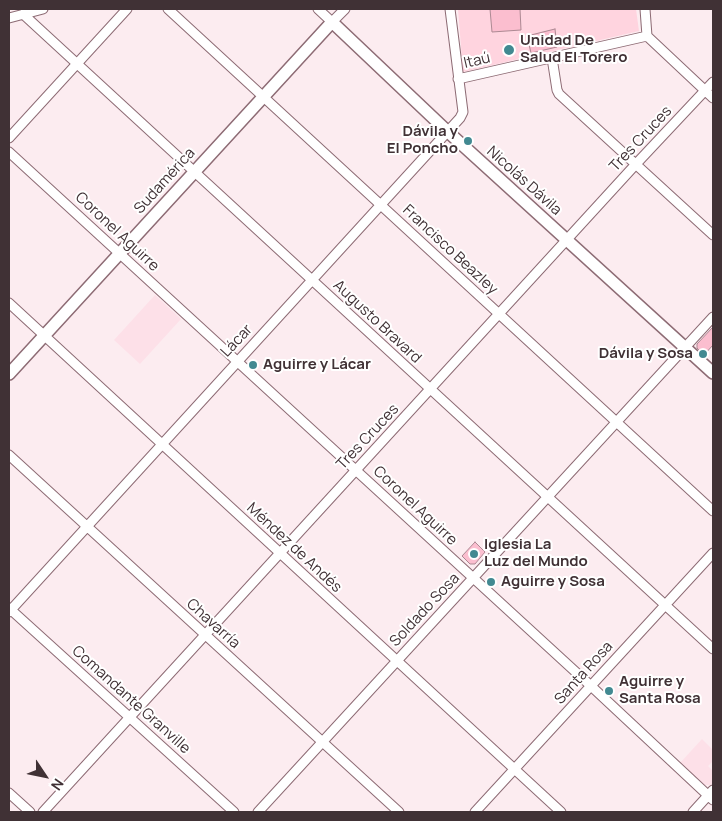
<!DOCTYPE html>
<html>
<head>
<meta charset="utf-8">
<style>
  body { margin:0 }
  #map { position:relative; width:722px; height:821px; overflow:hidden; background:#fcecf0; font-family:Manrope,sans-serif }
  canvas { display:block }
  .frame { position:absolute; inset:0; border:10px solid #403135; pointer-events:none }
  .north { position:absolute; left:20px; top:751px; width:50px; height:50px; -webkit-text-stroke:4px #fff; paint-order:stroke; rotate:124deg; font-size:14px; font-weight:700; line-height:20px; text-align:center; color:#403135 }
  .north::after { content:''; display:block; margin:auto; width:18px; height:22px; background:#403135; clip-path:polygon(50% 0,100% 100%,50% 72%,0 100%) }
</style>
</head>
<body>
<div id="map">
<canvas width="722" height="821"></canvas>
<div class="frame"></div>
<div class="north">N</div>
</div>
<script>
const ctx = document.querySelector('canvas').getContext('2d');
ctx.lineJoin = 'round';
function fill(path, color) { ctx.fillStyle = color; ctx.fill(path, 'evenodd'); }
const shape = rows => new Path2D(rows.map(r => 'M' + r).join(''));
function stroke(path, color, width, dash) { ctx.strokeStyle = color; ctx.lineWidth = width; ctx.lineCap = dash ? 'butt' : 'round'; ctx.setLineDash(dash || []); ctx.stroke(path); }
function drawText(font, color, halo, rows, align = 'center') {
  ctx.font = font + ' Manrope,sans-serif'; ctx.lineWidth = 4; ctx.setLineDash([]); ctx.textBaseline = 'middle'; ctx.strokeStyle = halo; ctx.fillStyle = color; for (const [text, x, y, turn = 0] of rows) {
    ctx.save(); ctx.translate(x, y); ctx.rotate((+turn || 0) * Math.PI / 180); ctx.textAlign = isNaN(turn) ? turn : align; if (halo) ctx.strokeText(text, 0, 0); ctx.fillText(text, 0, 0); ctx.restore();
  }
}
const built = shape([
  [155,295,181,319,140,364,114,340],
  [702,739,713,750,713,761,708,766,713,771,713,783,710,785,704,785,680,763]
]);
const green = shape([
  [458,9,636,9,639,31,463,72]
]);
const building = shape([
  [490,9,520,9,521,30,492,32,490,9],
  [555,29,557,47,531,53,527,36,555,29],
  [713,327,713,345,704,355,697,348,697,344,713,327],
  [475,542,485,552,475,564,470,564,462,556,475,542]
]);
const minor = shape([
  [168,9,713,511],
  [318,9,332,22,345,9],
  [645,9,647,36,713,98],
  [23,14,713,649],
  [9,18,43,9],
  [552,58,557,90,559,94,713,235],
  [458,79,647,36],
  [9,138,127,9],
  [9,152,591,686,713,800],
  [9,303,561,812],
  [9,455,399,812],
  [9,608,234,812],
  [9,612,460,118,463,112,450,9],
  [9,793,30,812],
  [43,812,636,164,713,82],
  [258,812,713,317],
  [475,812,713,553],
  [693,812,713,790]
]);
const tertiary = shape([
  [9,374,332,22,447,131,713,373]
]);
const markers = [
  [509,50,6,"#428991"],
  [468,141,5,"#428991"],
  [703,354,5,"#428991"],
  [253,365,5,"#428991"],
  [474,554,5,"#428991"],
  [491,582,5,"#428991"],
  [609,691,5,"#428991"]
];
const poiNames = [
  ["Unidad De",520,41],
  ["Salud El Torero",520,58],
  ["Dávila y",458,132,"right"],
  ["El Poncho",458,149,"right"],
  ["Dávila y Sosa",693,354,"right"],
  ["Aguirre y Lácar",263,365],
  ["Iglesia La",484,545],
  ["Luz del Mundo",484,562],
  ["Aguirre y Sosa",501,582],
  ["Aguirre y",619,682],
  ["Santa Rosa",619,699]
];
const streetNames = [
  ["Itaú",477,61,-13],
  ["Tres Cruces",641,139,-47],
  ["Sudamérica",165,181,-48],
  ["Nicolás Dávila",524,181,42],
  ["Coronel Aguirre",117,232,43],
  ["Francisco Beazley",450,250,43],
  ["Augusto Bravard",377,322,43],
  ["Lácar",237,341,-47],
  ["Tres Cruces",368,437,-47],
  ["Coronel Aguirre",415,506,43],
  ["Méndez de Andés",294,548,43],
  ["Soldado Sosa",425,610,-47],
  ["Chavarría",213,624,42],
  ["Santa Rosa",584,673,-48],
  ["Comandante Granville",131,700,42]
];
fill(built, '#fde0e8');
fill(green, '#ffd4df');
fill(building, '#fbbecf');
stroke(building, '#ad8993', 1);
stroke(minor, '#8d6b74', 11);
stroke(tertiary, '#8d6b74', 14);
stroke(minor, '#fff', 9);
stroke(tertiary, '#fff', 11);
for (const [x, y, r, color] of markers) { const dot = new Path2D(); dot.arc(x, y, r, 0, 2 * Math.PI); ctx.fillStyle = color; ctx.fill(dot); stroke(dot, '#fff', 2); }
drawText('bold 15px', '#403135', '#fff', poiNames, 'left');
drawText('15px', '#403135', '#fff', streetNames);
</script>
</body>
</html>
